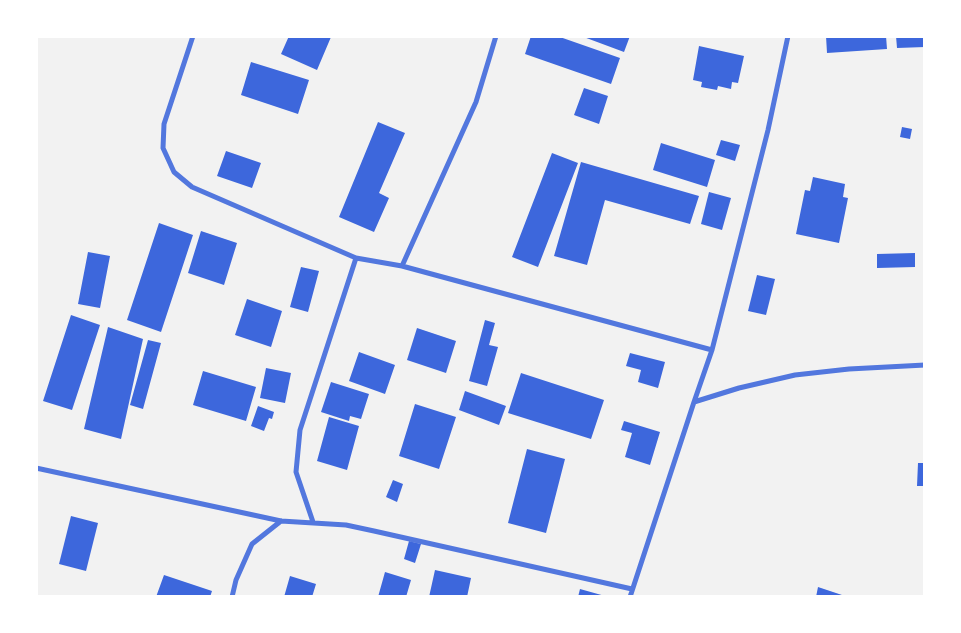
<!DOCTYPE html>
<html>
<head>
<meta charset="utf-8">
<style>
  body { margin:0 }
  #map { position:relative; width:961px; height:633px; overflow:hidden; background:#f2f2f2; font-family:"DejaVu Sans",sans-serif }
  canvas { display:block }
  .frame { position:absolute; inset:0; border:38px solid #fff; pointer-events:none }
</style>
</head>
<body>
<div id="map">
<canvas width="961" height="633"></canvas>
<div class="frame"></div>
</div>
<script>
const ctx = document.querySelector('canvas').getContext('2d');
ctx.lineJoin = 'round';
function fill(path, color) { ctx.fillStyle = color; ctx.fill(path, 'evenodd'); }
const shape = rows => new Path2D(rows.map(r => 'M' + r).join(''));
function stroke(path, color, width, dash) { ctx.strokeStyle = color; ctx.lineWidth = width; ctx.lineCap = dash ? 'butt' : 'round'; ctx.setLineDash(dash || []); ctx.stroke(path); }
const building = shape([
  [289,36,331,37,317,70,281,54],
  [531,36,557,36,620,58,611,84,525,54],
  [581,36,630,36,624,52],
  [826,36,886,36,887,49,827,53],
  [896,36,925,36,925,47,897,48],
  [699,46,744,56,738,83,732,82,731,89,718,86,717,90,701,87,702,82,693,80],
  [251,62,309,80,298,114,241,95],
  [584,88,608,96,599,124,574,115],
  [378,122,405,133,379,193,389,198,374,232,339,217],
  [902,127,912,129,910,139,900,137],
  [721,140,740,145,735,161,716,155],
  [661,143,715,160,707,187,653,170],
  [226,151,261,163,252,188,217,176],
  [552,153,578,163,538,267,512,257],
  [581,162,699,196,690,224,605,200,587,265,554,256],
  [813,177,845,184,843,197,848,198,839,243,796,234,805,190,810,191],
  [709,192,731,198,722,230,701,224],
  [159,223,193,235,161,332,127,320],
  [201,231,237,243,224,285,188,273],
  [88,252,110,256,100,308,78,304],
  [915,253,915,267,877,268,877,254],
  [301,267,319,271,308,312,290,307],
  [757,275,775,279,766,315,748,311],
  [247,299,282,311,271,347,235,335],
  [71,315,100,325,72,410,43,401],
  [485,320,495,323,489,345,498,347,487,386,469,381],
  [108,327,143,339,121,439,84,429],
  [417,328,456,341,446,373,407,360],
  [148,340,161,343,143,409,130,405],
  [359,352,395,365,385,394,349,381],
  [630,353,665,362,658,388,638,382,641,370,626,366],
  [266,368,291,373,285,403,260,398],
  [203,371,256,387,246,421,193,405],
  [521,373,604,400,591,439,508,413],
  [331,382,369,394,361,419,350,416,349,421,321,412],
  [465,391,506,406,499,425,459,410],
  [415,404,456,417,439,469,399,456],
  [258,406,274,412,272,419,269,418,264,431,251,426],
  [329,417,359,426,347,470,317,461],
  [624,421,660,432,650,465,625,457,632,433,621,430],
  [527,449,565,459,546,533,508,523],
  [918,463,925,463,925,486,917,486],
  [393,480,403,484,397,502,386,497],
  [71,516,98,523,86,571,59,564],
  [409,541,421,544,415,563,404,559],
  [435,570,471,578,467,597,429,597],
  [385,572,411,580,406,597,378,597],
  [164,575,212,591,210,597,156,597],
  [290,576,316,584,312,597,284,597],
  [818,587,845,596,845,597,816,597],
  [580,589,605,596,605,597,578,597]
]);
const minor = shape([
  [193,36,164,124,163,148,174,172,192,187,356,258,300,430,296,472,313,522],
  [356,258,402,266,712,350],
  [402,266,476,102,496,36],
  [694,402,712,350,768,130,788,36],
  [36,468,281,521,346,525,374,531,632,589],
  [232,597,236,580,252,544,281,521],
  [630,597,694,402,739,388,795,375,849,369,925,365]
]);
fill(building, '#3d67dc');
stroke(minor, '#5277de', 5);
</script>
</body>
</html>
